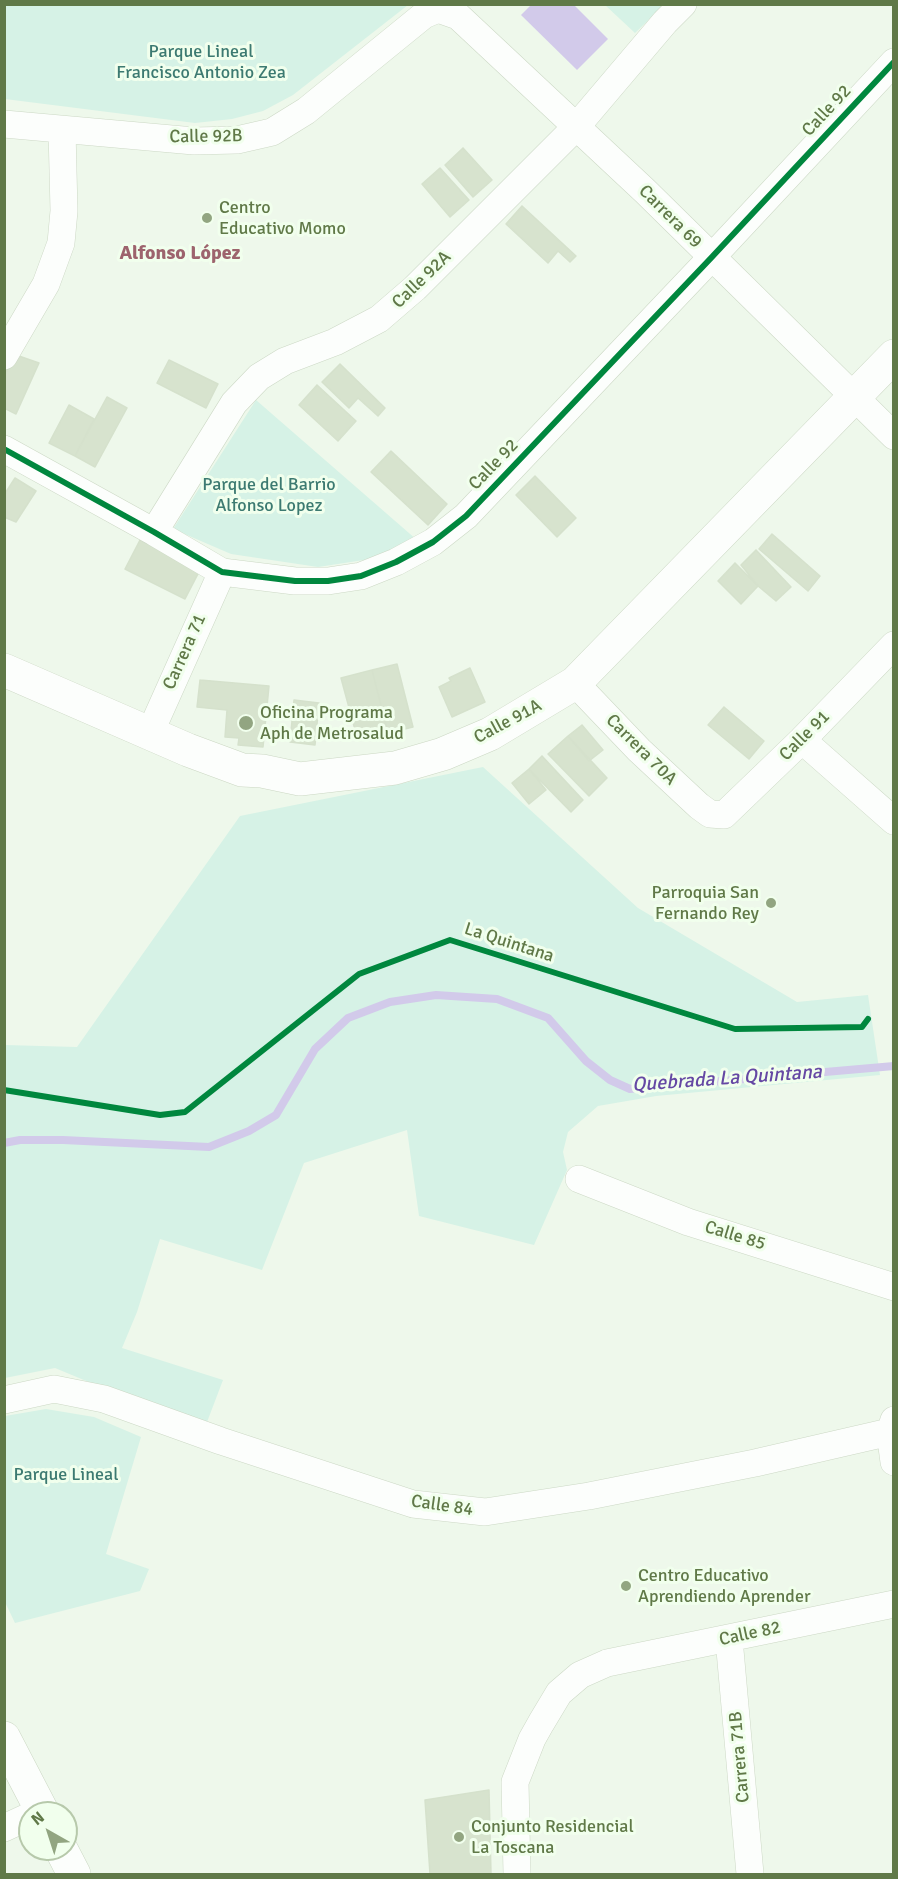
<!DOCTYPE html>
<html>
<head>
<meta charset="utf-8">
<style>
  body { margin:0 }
  #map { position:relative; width:898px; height:1879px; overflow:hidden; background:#eef8eb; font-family:Signika,sans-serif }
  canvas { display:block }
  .frame { position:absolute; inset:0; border:6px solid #607948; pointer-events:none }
  .north { position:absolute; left:18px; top:1801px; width:60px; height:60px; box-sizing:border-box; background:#f1ffed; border:2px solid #b7c9ab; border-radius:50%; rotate:321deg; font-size:16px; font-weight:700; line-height:24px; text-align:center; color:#607948 }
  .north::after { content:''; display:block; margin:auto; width:21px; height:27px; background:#92a581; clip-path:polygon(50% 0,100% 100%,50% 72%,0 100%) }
</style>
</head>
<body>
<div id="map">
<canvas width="898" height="1879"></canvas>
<div class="frame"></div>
<div class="north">N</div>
</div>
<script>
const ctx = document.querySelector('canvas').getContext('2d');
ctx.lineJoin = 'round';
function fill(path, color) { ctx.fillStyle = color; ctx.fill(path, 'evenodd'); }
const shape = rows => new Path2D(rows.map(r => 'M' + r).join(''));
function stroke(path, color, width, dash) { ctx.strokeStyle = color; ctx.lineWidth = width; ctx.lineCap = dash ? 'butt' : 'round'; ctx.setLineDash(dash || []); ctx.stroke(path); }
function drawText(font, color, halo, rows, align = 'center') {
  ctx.font = font + ' Signika,sans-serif'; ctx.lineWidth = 6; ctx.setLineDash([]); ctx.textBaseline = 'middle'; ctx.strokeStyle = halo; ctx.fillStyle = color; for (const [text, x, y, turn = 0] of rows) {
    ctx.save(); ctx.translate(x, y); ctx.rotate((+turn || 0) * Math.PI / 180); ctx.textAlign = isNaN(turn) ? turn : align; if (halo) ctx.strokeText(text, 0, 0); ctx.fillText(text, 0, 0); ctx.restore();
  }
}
const green = shape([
  [5,4,408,4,408,5,293,95,263,111,232,119,195,123,5,99],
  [605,5,664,5,635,33],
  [256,400,417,540,377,558,318,567,231,554,173,529],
  [483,767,638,908,797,1002,868,995,880,1075,656,1096,598,1106,568,1132,563,1152,567,1170,534,1245,419,1216,407,1130,304,1163,262,1270,160,1239,137,1312,122,1348,223,1380,204,1430,55,1368,5,1378,5,1045,77,1047,240,816],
  [46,1409,94,1417,141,1437,106,1554,149,1569,140,1591,15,1623,5,1602,5,1416]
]);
const water = shape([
  [532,4,574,5,608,39,577,70,521,15]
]);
const stream = shape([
  [4,1143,20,1140,63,1140,209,1147,249,1131,276,1115,315,1049,348,1018,390,1002,436,995,497,999,548,1018,586,1061,610,1080,630,1089,894,1066]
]);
const building = shape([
  [463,148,492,180,473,197,445,165,463,148],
  [440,168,469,200,450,217,422,184,440,168],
  [522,206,576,256,570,262,558,251,548,263,506,224,522,206],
  [16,355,39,363,16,414,4,408,4,375,16,355],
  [169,360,218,384,206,408,157,383,169,360],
  [340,364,385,408,378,416,358,398,349,408,322,382,340,364],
  [317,385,356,421,338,441,299,405,317,385],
  [107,397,127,408,95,467,75,456,107,397],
  [69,405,94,419,75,456,49,443,69,405],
  [391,451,447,504,428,525,371,472,391,451],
  [535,476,576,518,557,537,516,495,535,476],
  [15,478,36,491,16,522,4,517,4,495,15,478],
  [772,534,820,576,808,591,759,549,772,534],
  [140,540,200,570,185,599,125,569,140,540],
  [756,550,791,587,776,601,758,586,741,565,756,550],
  [735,563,758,586,741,604,718,581,735,563],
  [397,664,413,727,388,733,372,670,397,664],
  [470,668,485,702,452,717,439,687,451,681,449,678,470,668],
  [372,670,388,733,358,741,341,678,372,670],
  [200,680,269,686,263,747,238,745,239,738,225,737,227,710,197,707,200,680],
  [294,700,319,703,315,745,290,742,294,700],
  [724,707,764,741,749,759,708,725,724,707],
  [582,725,603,750,589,761,568,736,582,725],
  [568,736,607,778,589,796,548,754,568,736],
  [542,756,583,800,571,812,529,769,542,756],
  [529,769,546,790,529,804,512,783,529,769],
  [489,1790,491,1874,430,1874,425,1800,489,1790]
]);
const street = shape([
  [4,124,194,141,237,140,272,132,306,111,424,15,438,9,458,16,645,191,894,436],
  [4,356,46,284,61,243,64,211,62,130],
  [4,449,154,532,222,572,295,581,328,581,361,576,396,562,433,542,466,516,711,258,894,62],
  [154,532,234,403,259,377,285,361,335,342,379,319,415,288,576,127,665,22,683,4],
  [575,683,639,750,699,806,710,814,724,815,802,740,894,645],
  [150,733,222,572],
  [802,740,894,821],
  [579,1179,688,1222,894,1287],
  [4,1400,54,1389,104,1399,221,1441,413,1504,485,1512,589,1496,755,1463,894,1431],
  [894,1420,890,1432,894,1462],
  [729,1639,750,1874],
  [4,1828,30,1816],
  [517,1874,515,1782,532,1739,541,1723,559,1693,580,1675,607,1663,894,1604]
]);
const secondary = shape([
  [4,670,188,750,242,770,262,771,300,779,395,768,443,754,490,734,575,683,894,356],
  [4,1738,43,1813],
  [61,1849,74,1874]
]);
const cycleway = shape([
  [4,449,154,532,222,572,295,581,328,581,361,576,396,562,433,542,466,516,711,258,894,62],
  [4,1090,160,1115,185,1112,359,974,450,940,735,1029,862,1027,868,1019]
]);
const markers = [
  [207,218,6,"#92a581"],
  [246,723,8,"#92a581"],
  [771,903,6,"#92a581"],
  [626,1586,6,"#92a581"],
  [459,1837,6,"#92a581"]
];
const parkNames = [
  ["Parque Lineal",201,52],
  ["Francisco Antonio Zea",201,73],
  ["Parque del Barrio",269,485],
  ["Alfonso Lopez",269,506],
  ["Parque Lineal",66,1475]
];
const streetNames = [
  ["Calle 92",827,111,-47],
  ["Calle 92B",206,137,-1],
  ["Carrera 69",670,217,45],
  ["Calle 92A",422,280,-44],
  ["Calle 92",494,465,-46],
  ["Carrera 71",185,652,-66],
  ["Calle 91A",508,722,-28],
  ["Calle 91",805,736,-45],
  ["Carrera 70A",641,750,45],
  ["La Quintana",509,943,18],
  ["Calle 85",735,1236,17],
  ["Calle 84",442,1506,8],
  ["Calle 82",750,1634,-12],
  ["Carrera 71B",740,1757,-95]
];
const poiNames = [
  ["Centro",219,208],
  ["Educativo Momo",219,229],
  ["Oficina Programa",260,713],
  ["Aph de Metrosalud",260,734],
  ["Parroquia San",759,893,"right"],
  ["Fernando Rey",759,914,"right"],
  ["Centro Educativo",638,1576],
  ["Aprendiendo Aprender",638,1597],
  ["Conjunto Residencial",471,1827],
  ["La Toscana",471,1848]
];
const neighbourhoodNames = [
  ["Alfonso López",180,254]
];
const waterNames = [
  ["Quebrada La Quintana",727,1079,-4]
];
fill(green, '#d6f2e6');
fill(water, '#d2caea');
stroke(stream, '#d2caea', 8);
fill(building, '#d7e3ce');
stroke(building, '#d5e1cc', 1.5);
stroke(street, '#ccd8c5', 28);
stroke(secondary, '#cbd7c3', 34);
stroke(street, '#fcfefc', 27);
stroke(secondary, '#fcfefc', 33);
stroke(cycleway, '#00873e', 6);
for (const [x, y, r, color] of markers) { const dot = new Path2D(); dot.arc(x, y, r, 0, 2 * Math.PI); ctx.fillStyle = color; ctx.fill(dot); stroke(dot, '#f1ffed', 2); }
drawText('18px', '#3c7a71', '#f1ffed', parkNames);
drawText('18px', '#607948', '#f1ffed', streetNames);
drawText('18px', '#607948', '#f1ffed', poiNames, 'left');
drawText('bold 20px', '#9d636d', '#f1ffed', neighbourhoodNames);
drawText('italic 20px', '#6548a4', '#f1ffed', waterNames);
</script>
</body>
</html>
